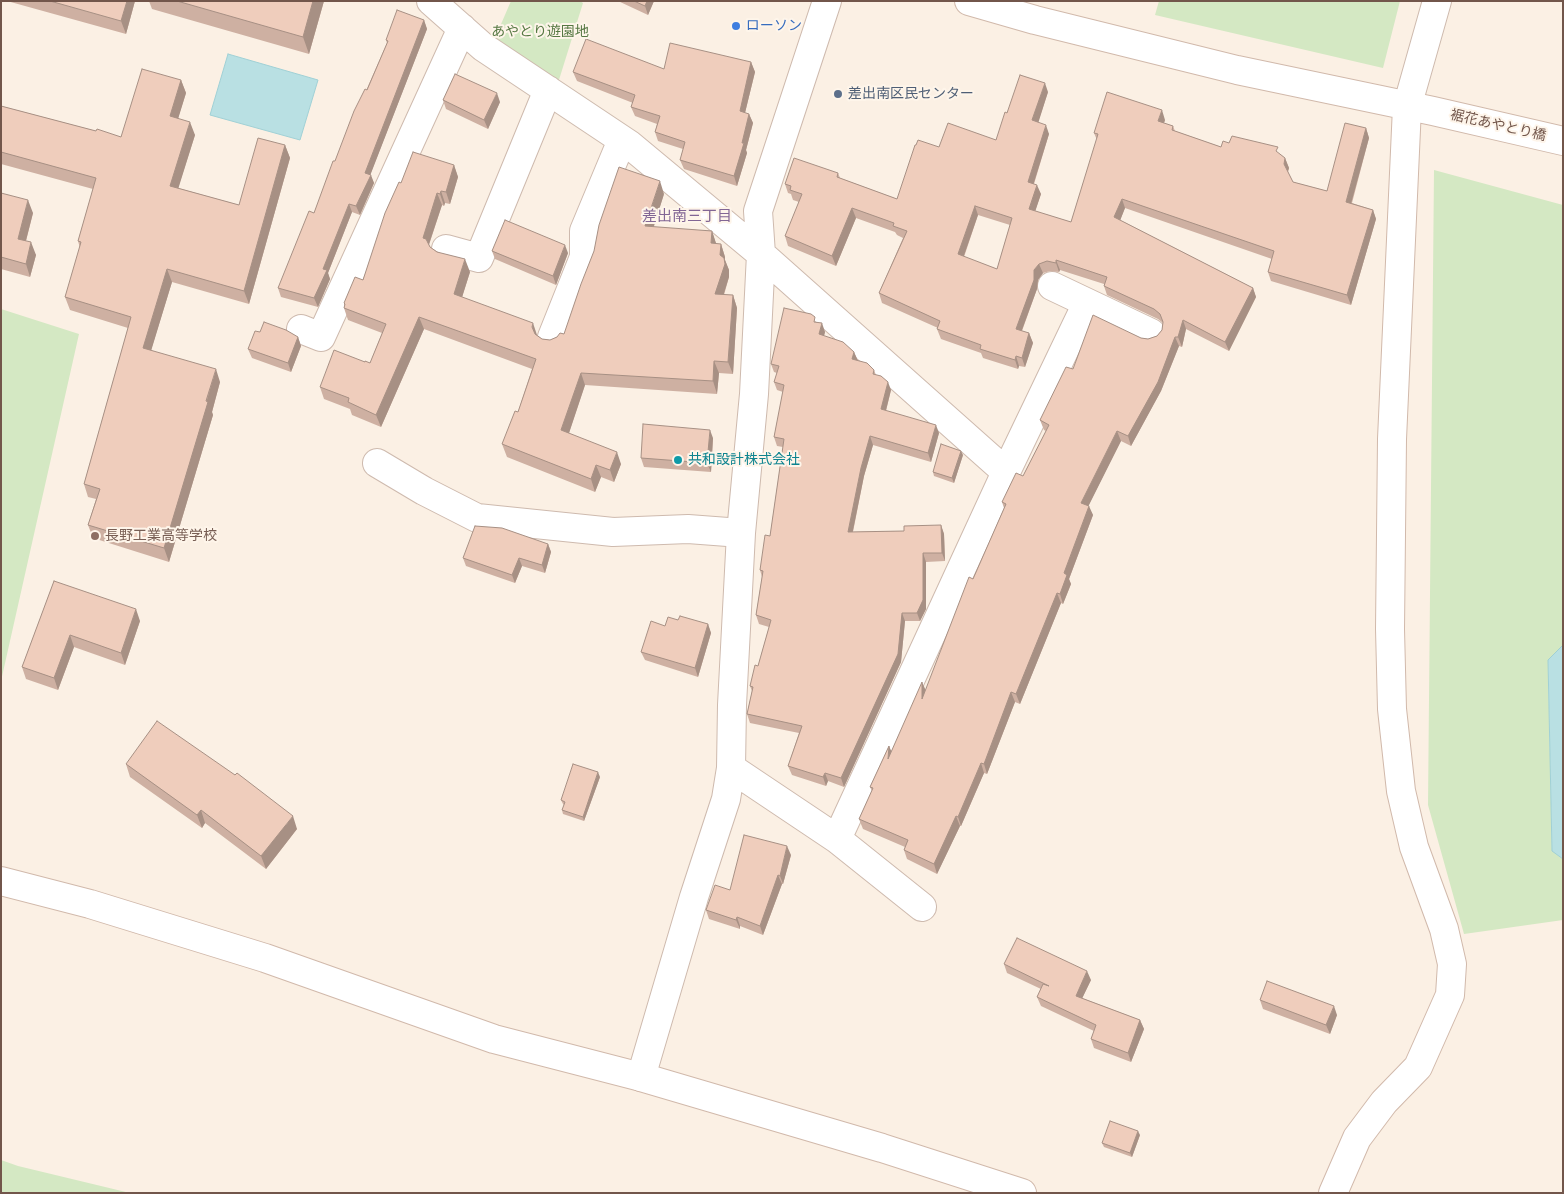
<!DOCTYPE html>
<html>
<head>
<meta charset="utf-8">
<style>
  body { margin:0 }
  #map { position:relative; width:1564px; height:1194px; overflow:hidden; background:#fbf0e4; font-family:"Sofia Sans Condensed",sans-serif }
  canvas { display:block }
  .frame { position:absolute; inset:0; border:2px solid #72564b; pointer-events:none }
</style>
</head>
<body>
<div id="map">
<canvas width="1564" height="1194"></canvas>
<div class="frame"></div>
</div>
<script>
const ctx = document.querySelector('canvas').getContext('2d');
ctx.lineJoin = 'round';
function fill(path, color) { ctx.fillStyle = color; ctx.fill(path, 'evenodd'); }
const shape = rows => new Path2D(rows.map(r => 'M' + r).join(''));
function stroke(path, color, width, dash) { ctx.strokeStyle = color; ctx.lineWidth = width; ctx.lineCap = dash ? 'butt' : 'round'; ctx.setLineDash(dash || []); ctx.stroke(path); }
function drawText(font, color, halo, rows, align = 'center') {
  ctx.font = font + ' "Sofia Sans Condensed","Noto Sans JP",sans-serif'; ctx.lineWidth = 4; ctx.setLineDash([]); ctx.textBaseline = 'middle'; ctx.strokeStyle = halo; ctx.fillStyle = color; for (const [text, x, y, turn = 0] of rows) {
    ctx.save(); ctx.translate(x, y); ctx.rotate((+turn || 0) * Math.PI / 180); ctx.textAlign = isNaN(turn) ? turn : align; if (halo) ctx.strokeText(text, 0, 0); ctx.fillText(text, 0, 0); ctx.restore();
  }
}
const green = shape([
  [511,1,580,1,583,3,558,83,495,38],
  [1159,1,1400,1,1383,68,1155,15],
  [1434,170,1563,205,1563,645,1548,660,1552,850,1563,859,1563,920,1464,934,1428,805],
  [1,309,79,334,1,681],
  [1,1160,18,1166,130,1193,1,1193]
]);
const water = shape([
  [228,54,318,80,300,140,210,115,228,54],
  [1563,645,1563,859,1552,851,1548,660,1563,645]
]);
const street = shape([
  [431,1,483,47,630,145,761,254,1006,472],
  [1407,107,1437,1],
  [446,249,479,258,548,90],
  [1052,286,1151,333],
  [301,329,321,337,462,28],
  [552,337,584,257,584,231,622,140],
  [377,463,424,491,477,518,613,532,688,529,741,533],
  [731,768,837,839,922,907],
  [837,839,1006,472,1087,303],
  [641,1077,694,897,726,799,731,768,732,705,741,533,754,394,761,254,758,211,827,1]
]);
const secondary = shape([
  [969,1,1035,20,1237,70,1433,111,1563,141],
  [1,881,90,904,265,958,494,1039,641,1077,882,1148,1022,1193],
  [1333,1193,1357,1138,1384,1102,1418,1067,1450,995,1452,964,1444,929,1414,847,1401,791,1392,709,1390,629,1392,439,1407,107]
]);
const wall = shape([
  [7,1,135,1,126,34],
  [149,1,324,1,309,54,152,9],
  [618,1,654,1,648,15],
  [424,20,427,29,370,175,374,183,360,215,352,212,328,273,330,279,318,307,281,297,278,288,314,213,335,161,387,43,386,40],
  [751,62,755,72,745,113,749,114,753,123,746,150,747,153,737,186,684,169,680,160,683,149,658,141,655,132,657,124,635,116,631,107,633,103,577,81,573,72,664,69],
  [181,80,186,93,178,118,195,135,178,188,239,205,285,145,290,158,249,304,172,282,151,350,220,382,212,412,213,415,169,562,93,538,88,525,96,499,88,497,84,484,128,328,70,310,65,297,80,248,78,241,93,189,1,164,1,106,96,131,121,137],
  [1048,92,1038,122,1049,134,1034,184,1041,194,1035,211,1071,222,1097,140,1094,133,1165,120,1164,123,1173,126,1175,131,1221,147,1229,143,1280,154,1285,158,1289,168,1288,172,1293,182,1327,191,1366,128,1369,138,1352,203,1373,210,1376,219,1351,305,1271,281,1268,272,1272,259,1125,208,1120,220,1253,288,1256,297,1229,351,1186,329,1182,347,1179,346,1161,391,1131,446,1121,441,1088,506,1093,515,1069,579,1071,584,1063,604,1061,603,1020,704,1015,702,987,774,984,773,961,826,960,826,937,874,907,859,904,850,905,847,863,829,859,819,872,791,870,787,889,746,891,752,925,691,1004,508,1002,502,1023,476,1046,431,1044,430,1040,420,1073,369,1141,338,1148,339,1157,336,1162,330,1163,323,1158,319,1107,295,1104,286,1104,284,1060,270,1059,272,1050,271,1043,273,1038,280,1037,289,1022,331,1029,333,1033,343,1025,367,1019,366,1018,369,983,358,981,353,941,339,937,329,938,328,882,303,879,293,903,238,897,235,895,232,856,218,836,266,788,246,785,236,799,202,793,200,791,194,788,193,785,184,838,173,840,178,897,199,939,147,996,140,1007,113],
  [978,215,1010,225,997,269,964,257],
  [443,100,500,102,488,129,446,109],
  [454,165,458,177,450,204,445,203,444,206,442,205,429,245,430,247,470,272,462,297,537,335,542,339,550,340,564,334,664,194,653,227,712,231,716,244,721,244,725,257,725,260,729,270,729,277,724,295,733,295,737,308,733,374,719,373,717,394,585,385,569,433,621,464,614,482,601,477,595,492,507,457,502,444,518,412,532,369,424,329,381,427,352,415,350,409,324,399,320,387,365,362,370,363,382,333,348,320,344,308,344,303,363,280,401,183],
  [1,193,33,213,26,241,36,255,30,277,1,269],
  [492,251,568,253,556,285,495,259],
  [817,323,825,332,824,336,854,352,858,361,874,370,876,375,891,390,886,411,939,433,931,462,873,445,864,476,853,532,904,531,941,525,944,534,945,561,926,562,926,609,920,621,905,621,901,662,844,787,828,781,826,786,792,775,788,766,799,733,750,723,747,714,752,691,750,686,758,666,769,627,759,624,756,615,762,577,760,570,770,536,783,447,777,446,774,437,783,392,777,390,774,382,777,373,774,372,771,364],
  [260,332,298,337,301,346,291,372,252,358,248,349],
  [713,438,711,472,644,467,641,458],
  [963,455,954,483,934,476,933,472],
  [548,544,551,552,545,573,522,566,515,583,466,566,463,558],
  [54,581,140,621,125,665,74,647,58,690,26,679,22,667],
  [678,620,708,624,711,633,698,677,645,660,641,652,665,626],
  [126,764,297,829,266,869,205,823,202,828,130,777],
  [600,777,584,821,563,814,562,810,564,805,563,804,561,800],
  [791,855,783,884,782,884,763,935,740,926,740,929,709,919,706,910,730,890],
  [1004,964,1091,980,1082,998,1140,1020,1144,1029,1131,1062,1094,1048,1091,1039,1094,1031,1041,1006,1037,997,1041,989,1007,973],
  [1260,1000,1337,1015,1330,1034,1263,1009],
  [1140,1135,1132,1157,1104,1147,1102,1143]
]);
const shadedWall = shape([
  [127,1,135,1,126,34,121,21],
  [313,1,324,1,309,54,303,37],
  [647,1,654,1,648,15,645,6],
  [424,20,427,29,368,181,365,173],
  [751,62,755,72,743,121,740,111],
  [181,80,186,93,175,129,170,116],
  [1045,83,1048,92,1036,130,1032,120],
  [497,93,500,102,488,129,484,120],
  [1162,110,1165,120,1161,131,1158,121],
  [749,114,753,123,746,150,747,153,737,186,734,176],
  [190,122,195,135,175,199,170,186],
  [1046,125,1049,134,1031,192,1028,182],
  [1366,128,1369,138,1349,211,1346,202],
  [285,145,290,158,249,304,244,291],
  [1285,158,1289,168,1287,174,1284,164],
  [454,165,458,177,450,204,446,192],
  [371,175,374,183,360,215,356,206],
  [660,181,664,194,650,239,645,226],
  [1037,185,1041,194,1033,218,1029,209],
  [441,191,445,203,444,206,440,194],
  [437,193,442,205,427,250,423,238],
  [1122,199,1125,208,1118,226,1114,217],
  [28,200,33,213,23,252,18,239],
  [349,204,352,212,328,273,330,279,318,307,314,298,323,269],
  [975,206,978,215,961,264,958,254],
  [852,208,856,218,836,266,832,256],
  [1373,210,1376,219,1351,305,1347,295],
  [712,231,716,243,716,256,711,243],
  [31,242,36,255,30,277,26,264],
  [721,244,725,257,725,260,729,270,729,277,720,306,715,294,720,255],
  [565,245,568,253,556,285,553,276],
  [465,259,470,272,459,307,454,294],
  [1056,260,1060,270,1059,272,1056,263],
  [1039,264,1043,273,1038,280,1037,289,1019,338,1016,329,1034,270],
  [167,269,172,282,148,361,143,348],
  [1253,288,1256,297,1229,351,1225,342],
  [733,295,737,308,733,374,728,362],
  [419,317,424,329,381,427,376,415],
  [1183,320,1186,329,1182,347,1178,337],
  [533,323,537,335,537,340,532,327],
  [822,323,825,332,822,343,819,334],
  [1029,333,1033,343,1025,367,1022,358],
  [298,337,301,346,291,372,288,363],
  [1175,337,1179,346,1161,391,1131,446,1128,436],
  [854,352,858,361,852,359],
  [1016,356,1019,366,1018,369,1015,360],
  [714,361,719,373,717,394,713,381],
  [216,369,220,382,212,412,213,415,169,562,164,548],
  [581,373,585,385,566,442,561,430],
  [888,382,891,390,884,418,881,409],
  [936,425,939,433,931,462,928,453],
  [710,430,713,438,711,472,707,463],
  [1117,431,1121,441,1085,513,1081,503],
  [870,436,873,445,864,476,851,540,848,532,861,468],
  [961,451,963,455,954,483,952,478],
  [617,452,621,464,614,482,610,470],
  [596,465,601,477,595,492,591,479],
  [1089,506,1093,515,1069,579,1071,584,1063,604,1060,594,1064,573],
  [941,525,944,534,945,561,942,553],
  [548,544,551,552,545,573,542,565],
  [923,553,926,562,926,609,920,621,917,613],
  [519,558,522,566,515,583,512,575],
  [1057,593,1061,603,1020,704,1016,694],
  [136,609,140,621,125,665,121,653],
  [902,613,905,621,901,662,844,787,841,778],
  [708,624,711,633,698,677,695,668],
  [70,635,74,647,58,690,54,678],
  [922,682,926,691,922,699],
  [1011,692,1015,702,987,774,984,764],
  [889,746,893,755,888,759],
  [981,763,984,773,961,826,958,817],
  [598,772,600,777,584,821,583,817],
  [825,773,828,781,826,786,823,777],
  [201,810,205,823,202,828,197,815],
  [293,816,297,829,266,869,261,856],
  [956,816,960,826,937,874,934,864],
  [787,846,791,855,783,884,780,876],
  [778,875,782,884,763,935,760,926],
  [737,917,740,926,740,929,736,920],
  [1087,971,1091,980,1079,1005,1076,996],
  [1334,1006,1337,1015,1330,1034,1326,1025],
  [1140,1020,1144,1029,1131,1062,1128,1053],
  [1138,1131,1140,1135,1132,1157,1130,1153]
]);
const building = shape([
  [50,1,127,1,121,21,50,1],
  [177,1,313,1,303,37,177,1],
  [634,1,647,1,645,6,634,1],
  [397,10,424,20,365,173,371,175,356,206,349,204,323,269,327,270,314,298,278,288,309,211,314,213,333,161,335,161,354,111,365,89,367,90,388,41,386,40,397,10],
  [586,39,664,69,670,43,751,62,740,111,749,114,742,143,744,143,734,176,680,160,685,142,655,132,660,116,631,107,635,95,573,72,586,39],
  [142,69,181,80,170,116,190,122,170,186,239,205,258,138,285,145,244,291,167,269,143,348,216,369,206,401,208,402,164,548,88,525,100,489,84,484,131,317,65,297,81,242,78,241,96,178,1,152,1,106,96,131,97,129,121,137,142,69],
  [455,74,497,93,484,120,443,100,455,74],
  [1020,75,1045,83,1032,120,1046,125,1028,182,1037,185,1029,209,1071,222,1098,134,1094,133,1107,92,1162,110,1158,121,1173,126,1172,130,1221,147,1223,141,1229,143,1232,136,1278,147,1276,151,1285,158,1284,164,1293,182,1327,191,1345,123,1366,128,1346,202,1373,210,1347,295,1268,272,1274,251,1122,199,1114,217,1253,288,1225,342,1183,320,1178,337,1175,337,1158,382,1128,436,1117,431,1081,503,1089,506,1064,573,1067,575,1060,594,1057,593,1016,694,1011,692,984,764,981,763,958,817,956,816,934,864,904,850,908,840,859,819,873,788,870,787,889,746,888,759,922,682,922,699,969,577,973,579,1006,504,1002,502,1016,473,1023,476,1049,425,1040,420,1066,367,1073,369,1093,315,1141,338,1148,339,1157,336,1162,330,1163,322,1160,314,1154,309,1104,286,1107,277,1056,260,1056,263,1047,261,1039,264,1034,270,1034,280,1016,329,1029,333,1022,358,1016,356,1015,360,980,349,981,345,937,329,940,321,879,293,907,231,893,226,894,223,852,208,832,256,785,236,802,194,790,190,791,186,785,184,794,158,838,173,837,177,897,199,915,145,916,145,918,140,939,147,948,123,996,140,1005,112,1007,113,1020,75],
  [975,206,1012,218,997,269,958,254,975,206],
  [413,152,454,165,446,192,441,191,440,194,437,193,423,238,426,239,430,247,437,252,465,259,454,294,533,323,532,327,535,334,542,339,550,340,557,337,560,333,564,334,581,284,594,251,599,225,619,167,660,181,645,226,712,231,711,243,721,244,720,255,724,258,725,264,715,294,733,295,728,362,714,361,713,381,581,373,561,430,617,452,610,470,596,465,591,479,502,444,515,411,518,412,536,359,419,317,376,415,348,402,349,398,320,387,334,350,365,362,365,361,370,363,386,324,344,308,345,304,344,303,355,277,363,280,385,213,399,182,401,183,413,152],
  [1,193,28,200,18,239,31,242,26,264,1,257,1,193],
  [505,220,565,245,553,276,492,251,505,220],
  [784,308,811,314,815,317,814,322,822,323,819,334,843,342,854,352,852,359,867,363,874,370,873,374,881,376,888,382,881,409,936,425,928,453,870,436,861,468,848,532,904,531,904,526,941,525,942,553,923,553,923,600,917,613,902,613,898,654,841,778,825,773,823,777,788,766,802,726,747,714,753,687,750,686,755,665,758,666,771,620,756,615,763,571,760,570,765,535,770,536,784,439,774,437,784,385,774,382,779,366,771,364,784,308],
  [264,322,286,330,298,337,288,363,248,349,255,331,260,332,264,322],
  [643,424,710,430,707,463,641,458,643,424],
  [941,444,961,451,952,478,933,472,941,444],
  [475,526,502,528,548,544,542,565,519,558,512,575,463,558,475,526],
  [54,581,136,609,121,653,70,635,54,678,22,667,54,581],
  [680,616,708,624,695,668,641,652,651,621,665,626,668,617,678,620,680,616],
  [157,721,235,775,237,773,293,816,261,856,201,810,197,815,126,764,157,721],
  [573,764,598,772,583,817,562,810,565,802,561,800,573,764],
  [744,835,787,846,780,876,778,875,760,926,737,917,736,920,706,910,715,885,730,890,744,835],
  [1017,938,1087,971,1076,996,1140,1020,1128,1053,1091,1039,1096,1025,1037,997,1043,984,1049,986,1004,964,1017,938],
  [1267,981,1334,1006,1326,1025,1260,1000,1267,981],
  [1110,1121,1138,1131,1130,1153,1102,1143,1110,1121]
]);
const markers = [
  [736,26,5,"#3f7fe0"],
  [838,94,5,"#5c6f8a"],
  [678,460,5,"#0f9aa8"],
  [95,536,5,"#8d6e63"]
];
const shopNames = [
  ["ローソン",746,26]
];
const parkNames = [
  ["あやとり遊園地",540,32]
];
const serviceNames = [
  ["差出南区民センター",848,94]
];
const streetNames = [
  ["裾花あやとり橋",1498,126,13]
];
const cultureNames = [
  ["共和設計株式会社",688,460]
];
const educationNames = [
  ["長野工業高等学校",105,536]
];
const neighbourhoodNames = [
  ["差出南三丁目",687,217]
];
fill(green, '#d4e8c3');
fill(water, '#b9e0e3');
stroke(water, '#a0d0d5', 1);
stroke(street, '#cebaae', 30);
stroke(secondary, '#d1b9ab', 30);
stroke(street, '#fff', 28);
stroke(secondary, '#fff', 28);
fill(wall, '#ceb0a2');
fill(shadedWall, '#a79084');
fill(building, '#efcdbc');
stroke(building, '#a79084', 1);
for (const [x, y, r, color] of markers) { const dot = new Path2D(); dot.arc(x, y, r, 0, 2 * Math.PI); ctx.fillStyle = color; ctx.fill(dot); stroke(dot, '#fef5ea', 2); }
drawText('14px', '#366cbe', '#fef5ea', shopNames, 'left');
drawText('14px', '#567843', '#fef5ea', parkNames);
drawText('14px', '#4e5e75', '#fef5ea', serviceNames, 'left');
drawText('14px', '#72564b', '#fef5ea', streetNames);
drawText('14px', '#0d838f', '#fef5ea', cultureNames, 'left');
drawText('14px', '#785e54', '#fef5ea', educationNames, 'left');
drawText('15px', '#826695', '#fef5ea', neighbourhoodNames);
</script>
</body>
</html>
